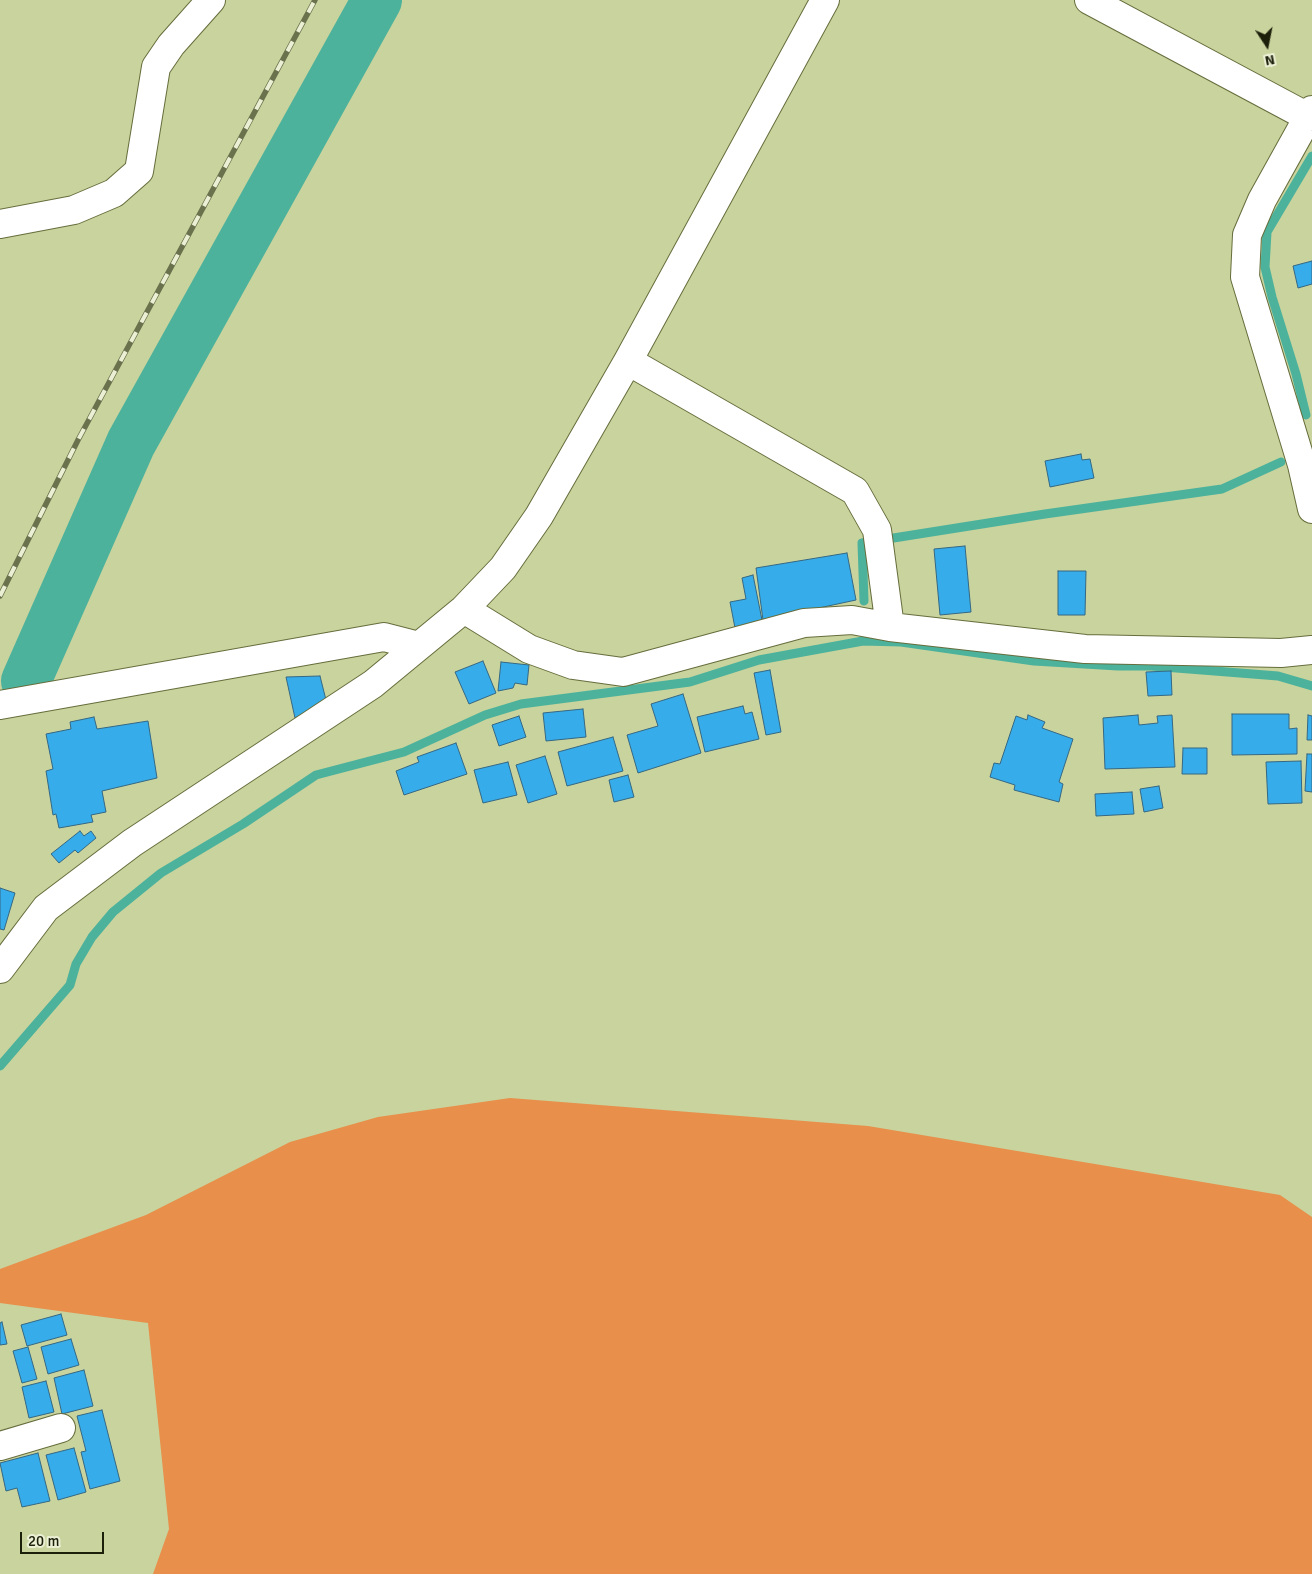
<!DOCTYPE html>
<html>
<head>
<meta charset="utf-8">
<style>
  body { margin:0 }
  #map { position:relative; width:1312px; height:1574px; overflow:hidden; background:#c9d39d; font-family:Signika,sans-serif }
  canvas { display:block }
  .north { position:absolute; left:1242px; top:20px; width:50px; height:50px; -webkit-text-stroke:4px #ebf0d5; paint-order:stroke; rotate:169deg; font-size:14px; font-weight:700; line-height:20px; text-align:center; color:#1c1f0a }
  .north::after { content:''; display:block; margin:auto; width:18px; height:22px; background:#1c1f0a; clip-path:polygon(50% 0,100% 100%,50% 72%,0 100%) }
  .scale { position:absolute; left:20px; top:1532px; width:84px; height:22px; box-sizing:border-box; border:2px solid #1c1f0a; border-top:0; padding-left:6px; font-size:15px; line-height:18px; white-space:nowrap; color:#1c1f0a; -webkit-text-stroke:4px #ebf0d5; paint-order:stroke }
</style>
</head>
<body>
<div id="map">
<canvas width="1312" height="1574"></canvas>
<div class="north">N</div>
<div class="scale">20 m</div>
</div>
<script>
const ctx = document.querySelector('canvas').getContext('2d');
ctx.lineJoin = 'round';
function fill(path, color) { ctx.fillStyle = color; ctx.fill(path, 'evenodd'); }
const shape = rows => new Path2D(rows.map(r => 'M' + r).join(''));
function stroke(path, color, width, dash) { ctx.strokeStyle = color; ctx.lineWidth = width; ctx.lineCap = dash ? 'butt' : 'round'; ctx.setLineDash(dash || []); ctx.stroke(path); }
const green = shape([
  [510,1098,868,1126,1280,1195,1312,1217,1312,1574,153,1574,169,1529,148,1323,0,1303,0,1269,146,1215,290,1142,378,1117]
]);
const stream = shape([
  [1306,415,1296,374,1272,297,1265,267,1267,232,1312,156],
  [864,601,862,543,1045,514,1222,489,1281,462],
  [863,641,901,642,1034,661,1118,666,1151,666,1278,676,1312,686],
  [0,1066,70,985,76,964,92,937,113,912,161,873,243,824,316,775,404,752,485,715,521,704,690,682,759,660,863,641,867,635]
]);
const river = shape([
  [26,681,131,443,377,0]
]);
const building = shape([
  [1312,261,1312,284,1298,288,1293,266,1312,261],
  [1081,454,1082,460,1090,459,1094,478,1050,487,1045,461,1081,454],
  [965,546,971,612,940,615,934,549,965,546],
  [847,553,856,600,763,620,756,568,847,553],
  [1058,571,1086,571,1085,615,1058,615,1058,571],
  [753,575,762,620,735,628,730,602,746,599,742,578,753,575],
  [483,661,496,693,469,704,455,672,483,661],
  [501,662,529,665,527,685,515,683,513,688,498,691,501,662],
  [770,670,781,732,766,735,754,673,770,670],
  [1171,671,1172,695,1148,696,1146,672,1171,671],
  [320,676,326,700,295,718,286,677,320,676],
  [683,694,701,753,638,773,627,735,658,726,651,704,683,694],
  [743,706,745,714,752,712,759,739,705,752,697,717,743,706],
  [583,709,586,737,546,741,543,713,583,709],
  [1232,714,1289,714,1289,729,1297,728,1297,754,1232,755,1232,714],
  [1028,715,1045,722,1042,728,1073,739,1059,782,1063,784,1059,802,1014,790,1015,785,990,777,994,763,1000,764,1016,716,1027,720,1028,715],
  [1138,715,1139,725,1158,723,1157,716,1172,715,1175,767,1105,769,1103,718,1138,715],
  [1308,715,1312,716,1312,740,1307,740,1308,715],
  [519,716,526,737,499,746,492,725,519,716],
  [94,717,97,729,148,721,157,778,102,791,106,812,91,815,93,822,59,828,56,814,53,815,46,771,53,769,46,734,71,729,70,722,94,717],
  [613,737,623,771,567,786,558,752,613,737],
  [456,743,467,774,404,795,396,771,419,762,417,757,456,743],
  [1183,748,1207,748,1207,774,1182,774,1183,748],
  [1307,754,1312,754,1312,792,1305,791,1307,754],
  [545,756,557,794,528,803,516,765,545,756],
  [1301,761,1302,803,1268,804,1266,762,1301,761],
  [508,762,517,795,483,803,474,770,508,762],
  [628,775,634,797,614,802,609,780,628,775],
  [1159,786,1163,808,1144,812,1140,789,1159,786],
  [1132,792,1134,814,1096,816,1095,794,1132,792],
  [80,831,84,836,91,831,96,838,78,853,75,850,59,863,51,854,80,831],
  [0,888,15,893,4,930,0,929,0,888],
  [61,1314,67,1335,27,1346,21,1325,61,1314],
  [2,1322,7,1344,0,1345,0,1323,2,1322],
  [71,1339,79,1365,48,1374,41,1347,71,1339],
  [28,1347,37,1379,22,1383,13,1351,28,1347],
  [84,1370,93,1406,62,1414,54,1378,84,1370],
  [46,1381,54,1412,29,1418,22,1387,46,1381],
  [102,1410,120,1481,90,1489,81,1452,86,1451,77,1416,102,1410],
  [74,1448,86,1492,58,1500,46,1455,74,1448],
  [38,1453,50,1501,22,1507,17,1488,6,1491,0,1463,38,1453]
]);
const minor = shape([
  [1089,0,1308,117],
  [1312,110,1262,200,1247,235,1245,277,1302,465,1312,509],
  [0,224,74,210,114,193,139,171,156,67,171,45,211,0],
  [628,361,855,491,877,530,890,627],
  [464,609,529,649,573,665,623,672,804,623,852,620,890,627,1085,649,1281,653,1312,650],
  [0,705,384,637,419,646],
  [0,969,46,908,132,843,373,684,464,609,503,568,539,516,628,361,825,0],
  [0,1446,61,1428]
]);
const rail = shape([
  [0,596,78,440,315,0]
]);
fill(green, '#e78f4b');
stroke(stream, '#4cb29c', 9);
stroke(river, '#4cb29c', 50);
fill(building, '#36adea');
stroke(building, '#346784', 1);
stroke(minor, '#666d3c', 30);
stroke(minor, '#fff', 28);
stroke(rail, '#6a714d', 5.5);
stroke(rail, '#ebf0d5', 4, [11]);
</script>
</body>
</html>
